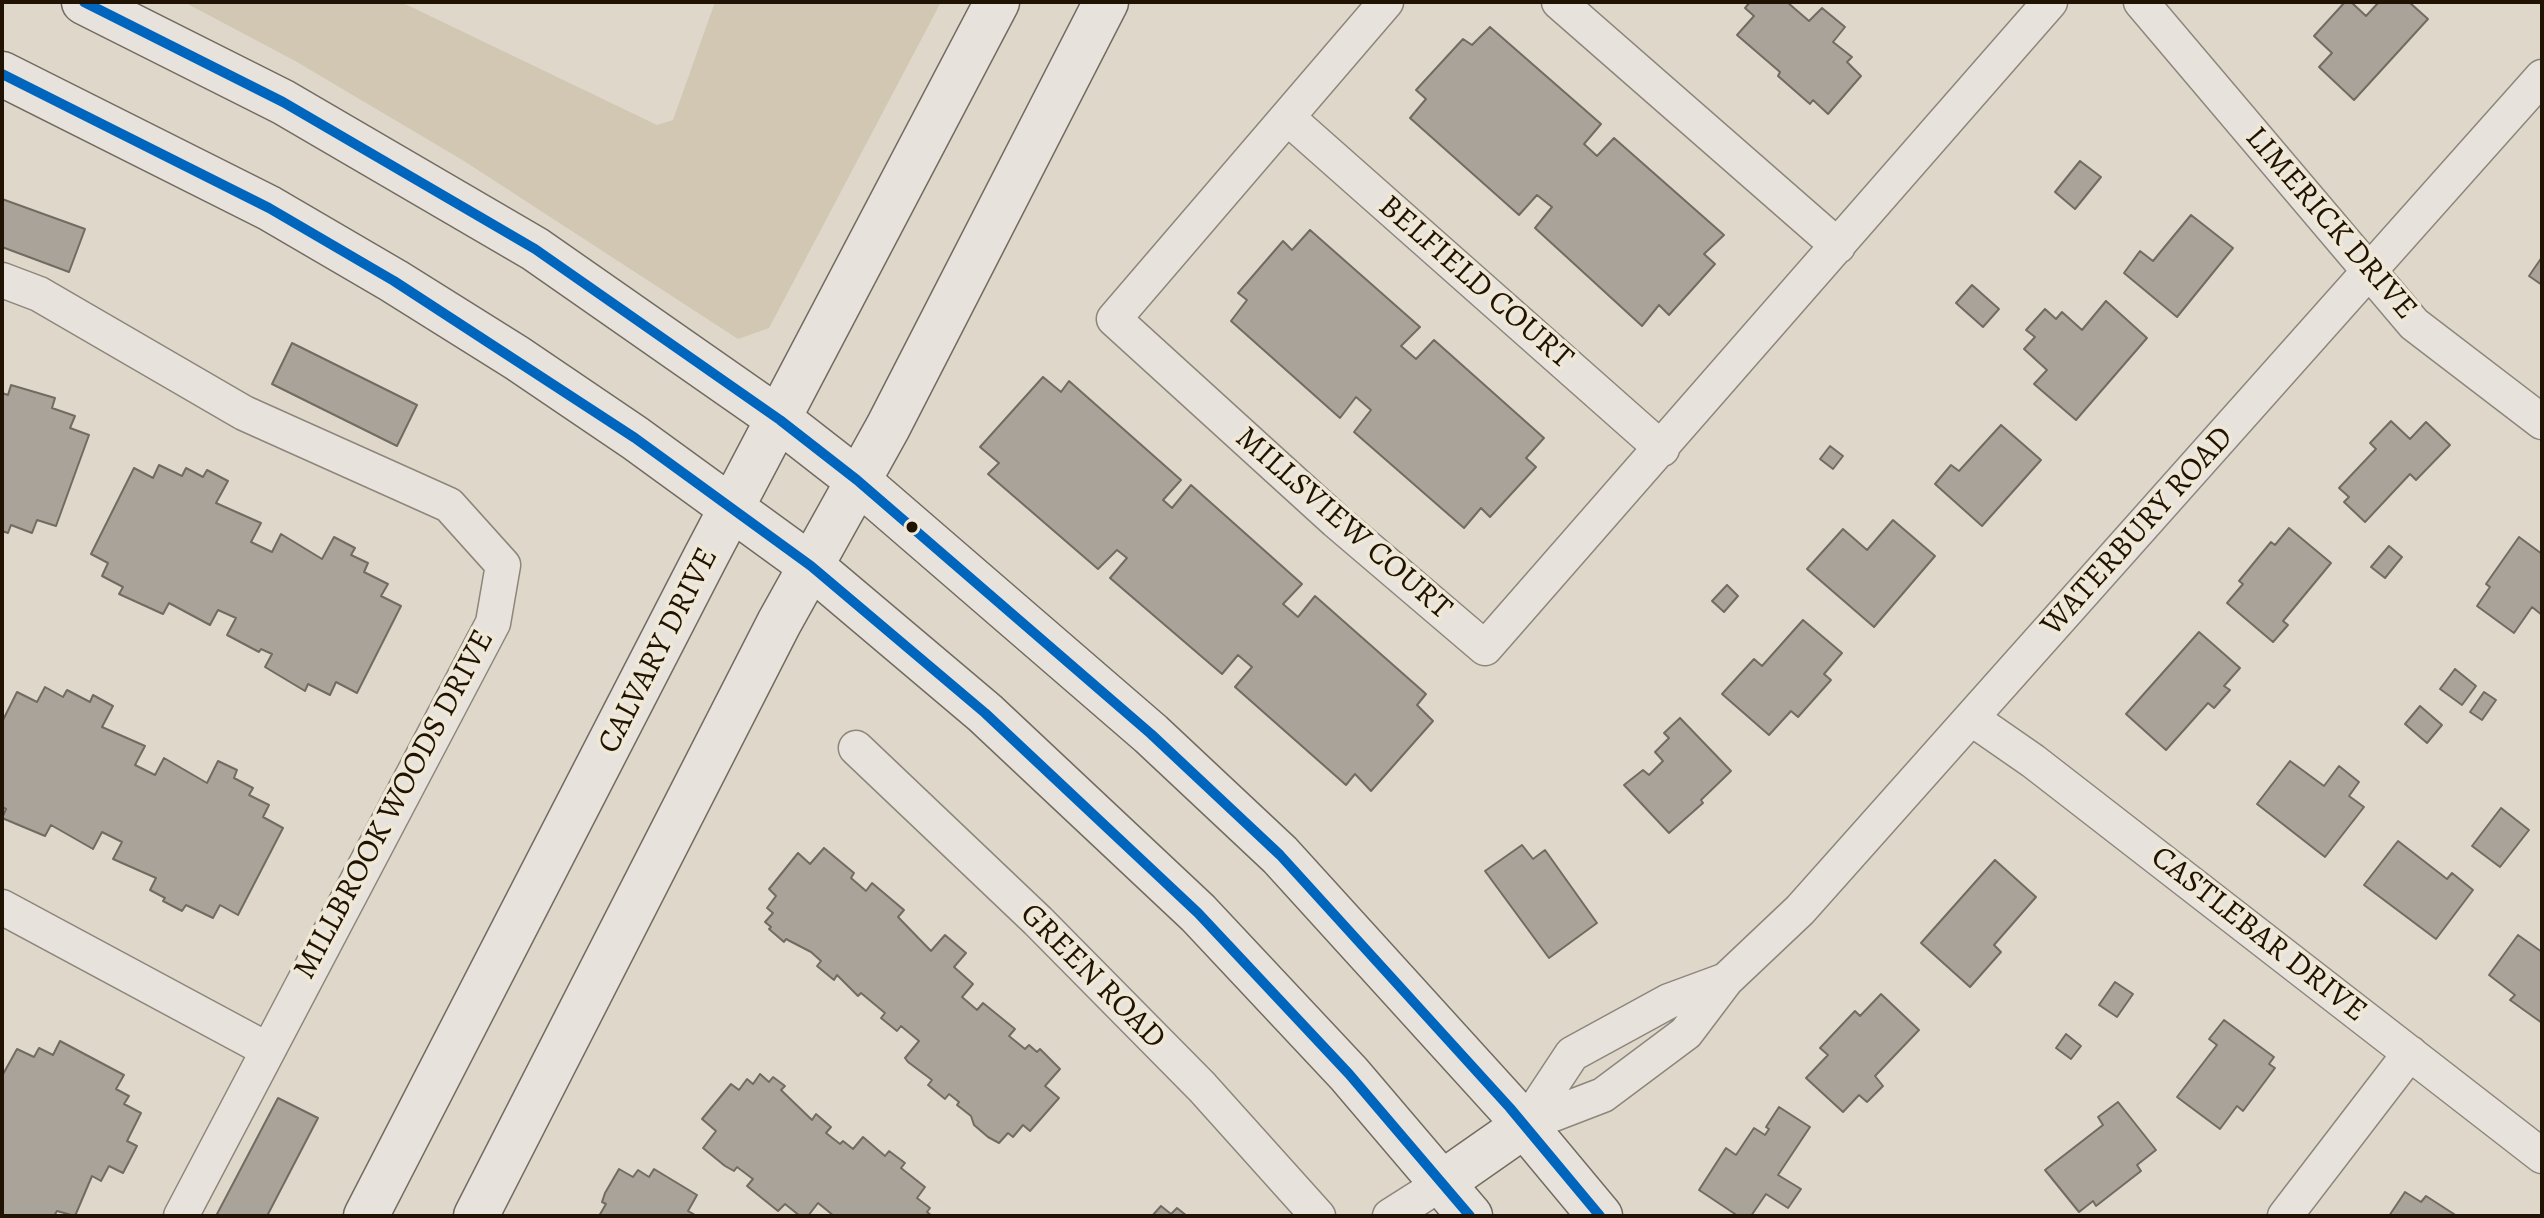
<!DOCTYPE html>
<html>
<head>
<meta charset="utf-8">
<style>
  body { margin:0 }
  #map { position:relative; width:2544px; height:1218px; overflow:hidden; background:#dfd8ca; font-family:Alegreya,serif }
  canvas { display:block }
  .frame { position:absolute; inset:0; border:4px solid #201304; pointer-events:none }
</style>
</head>
<body>
<div id="map">
<canvas width="2544" height="1218"></canvas>
<div class="frame"></div>
</div>
<script>
const ctx = document.querySelector('canvas').getContext('2d');
ctx.lineJoin = 'round';
function fill(path, color) { ctx.fillStyle = color; ctx.fill(path, 'evenodd'); }
const shape = rows => new Path2D(rows.map(r => 'M' + r).join(''));
function stroke(path, color, width, dash) { ctx.strokeStyle = color; ctx.lineWidth = width; ctx.lineCap = dash ? 'butt' : 'round'; ctx.setLineDash(dash || []); ctx.stroke(path); }
function drawText(font, color, halo, rows, align = 'center') {
  ctx.font = font + ' Alegreya,serif'; ctx.lineWidth = 7; ctx.setLineDash([]); ctx.textBaseline = 'middle'; ctx.strokeStyle = halo; ctx.fillStyle = color; for (const [text, x, y, turn = 0] of rows) {
    ctx.save(); ctx.translate(x, y); ctx.rotate((+turn || 0) * Math.PI / 180); ctx.textAlign = isNaN(turn) ? turn : align; if (halo) ctx.strokeText(text, 0, 0); ctx.fillText(text, 0, 0); ctx.restore();
  }
}
const green = shape([
  [184,2,401,2,657,125,673,120,715,2,941,2,769,328,738,339,464,161,297,62]
]);
const building = shape([
  [1750,2,1787,2,1809,21,1822,8,1845,27,1833,42,1852,57,1847,62,1861,76,1828,114,1813,100,1810,104,1778,76,1780,72,1737,35,1754,16,1745,8,1750,2],
  [2345,2,2351,2,2366,16,2379,2,2409,2,2428,19,2354,100,2319,67,2332,53,2314,36,2345,2],
  [1490,27,1601,124,1584,144,1597,156,1614,138,1724,235,1704,254,1715,264,1669,315,1659,305,1642,326,1535,228,1552,207,1537,195,1519,215,1410,118,1426,99,1416,90,1463,39,1472,45,1490,27],
  [2080,161,2101,177,2075,209,2055,192,2080,161],
  [2,199,85,229,69,272,2,247,2,199],
  [2191,215,2233,248,2177,317,2124,273,2140,251,2153,261,2191,215],
  [1310,230,1420,327,1401,346,1416,359,1434,340,1544,438,1526,458,1536,467,1490,517,1481,508,1464,528,1354,432,1371,410,1356,397,1340,418,1231,321,1247,300,1238,293,1283,241,1292,250,1310,230],
  [2542,257,2542,285,2529,276,2542,257],
  [1972,285,1999,309,1983,327,1956,303,1972,285],
  [2106,301,2147,338,2076,420,2034,384,2047,370,2024,349,2035,337,2026,330,2045,309,2056,319,2062,312,2082,330,2106,301],
  [292,343,417,405,397,446,272,384,292,343],
  [1043,377,1061,392,1069,381,1181,480,1163,500,1172,508,1191,485,1302,584,1283,604,1298,617,1315,596,1426,694,1417,705,1433,721,1371,791,1355,774,1346,785,1235,687,1252,667,1238,655,1222,674,1110,578,1127,558,1117,550,1098,569,988,474,999,463,980,447,1043,377],
  [11,385,55,398,52,408,75,416,70,428,89,435,56,526,37,520,32,533,11,525,8,533,2,531,2,393,8,395,11,385],
  [2391,421,2410,439,2426,422,2450,445,2416,480,2410,474,2365,522,2344,502,2349,497,2339,488,2376,449,2370,443,2391,421],
  [2001,425,2041,460,1982,526,1935,484,1951,465,1959,471,2001,425],
  [1830,446,1843,456,1833,469,1820,459,1830,446],
  [159,465,182,476,186,468,203,477,207,470,228,481,216,503,261,523,251,542,272,552,281,534,322,559,334,537,355,548,351,555,368,563,364,572,388,584,381,596,401,606,357,693,336,682,330,695,308,684,305,691,265,667,272,654,261,649,259,652,227,635,236,618,218,610,210,625,169,603,163,614,119,594,123,587,102,576,108,563,91,554,134,468,153,478,159,465],
  [1893,520,1935,556,1874,627,1807,569,1843,529,1867,550,1893,520],
  [2289,528,2331,563,2283,621,2288,625,2273,642,2227,603,2243,584,2239,581,2271,542,2275,545,2289,528],
  [2519,537,2542,554,2542,615,2532,607,2514,633,2477,606,2490,587,2486,584,2519,537],
  [2389,546,2402,557,2385,578,2371,567,2389,546],
  [1727,585,1738,596,1724,612,1712,601,1727,585],
  [1803,620,1842,653,1824,674,1831,680,1798,717,1791,711,1769,735,1722,694,1754,659,1762,666,1803,620],
  [2199,632,2240,668,2224,686,2230,690,2214,708,2208,703,2166,750,2126,714,2199,632],
  [2455,669,2476,686,2462,705,2440,689,2455,669],
  [45,687,63,697,67,690,90,702,93,695,113,706,102,727,145,746,135,765,155,775,164,758,207,783,218,761,237,770,234,778,253,788,249,795,269,805,263,817,283,828,238,915,220,905,213,918,186,905,182,911,163,901,165,898,150,890,156,878,113,859,122,842,102,832,93,849,51,825,45,836,2,818,6,809,2,807,2,722,17,692,37,702,45,687],
  [2484,692,2496,700,2482,720,2470,712,2484,692],
  [2420,706,2442,725,2427,743,2405,724,2420,706],
  [1680,718,1731,771,1701,800,1703,803,1669,833,1624,785,1643,770,1649,775,1663,761,1655,752,1669,738,1664,733,1680,718],
  [2290,761,2324,786,2339,766,2359,782,2349,796,2364,807,2325,857,2257,804,2290,761],
  [2501,808,2529,830,2500,867,2472,846,2501,808],
  [2398,841,2447,879,2452,873,2473,890,2436,939,2364,885,2398,841],
  [1522,845,1533,859,1545,850,1597,923,1549,958,1485,871,1522,845],
  [824,848,854,873,851,878,866,891,872,883,904,910,898,917,931,951,945,935,966,953,954,967,973,984,962,997,977,1010,983,1003,1015,1029,1009,1036,1025,1049,1029,1045,1037,1052,1040,1049,1060,1069,1045,1086,1059,1098,1030,1131,1023,1125,1013,1137,1008,1133,999,1143,988,1137,974,1125,971,1116,957,1105,959,1102,949,1094,945,1099,928,1085,932,1080,908,1062,905,1058,919,1041,901,1026,897,1031,881,1018,885,1013,861,993,858,996,837,975,834,980,817,966,821,961,811,952,786,939,784,942,769,929,771,927,765,922,773,913,767,908,776,896,769,889,798,853,810,864,824,848],
  [1995,860,2036,897,1994,945,2001,952,1970,987,1921,943,1995,860],
  [2518,935,2542,952,2542,1023,2510,1000,2515,995,2489,975,2518,935],
  [2115,982,2133,994,2117,1017,2099,1005,2115,982],
  [1881,994,1919,1030,1875,1076,1883,1086,1867,1102,1859,1095,1843,1112,1806,1078,1828,1055,1820,1048,1855,1011,1860,1016,1881,994],
  [2224,1020,2274,1057,2269,1064,2275,1068,2243,1111,2237,1106,2220,1129,2177,1097,2217,1045,2209,1039,2224,1020],
  [2066,1034,2081,1046,2071,1059,2056,1048,2066,1034],
  [60,1041,124,1075,116,1089,129,1096,124,1104,141,1113,127,1141,137,1146,123,1173,109,1166,101,1181,92,1176,75,1216,57,1211,54,1216,2,1216,2,1076,17,1049,34,1057,39,1048,53,1055,60,1041],
  [760,1074,769,1082,773,1077,785,1086,781,1090,812,1120,816,1114,831,1127,826,1133,840,1144,843,1141,853,1149,863,1137,885,1156,889,1151,905,1163,901,1168,925,1187,917,1198,930,1208,927,1212,932,1216,834,1216,818,1203,808,1216,800,1216,785,1204,778,1211,747,1186,753,1179,737,1167,734,1171,725,1166,703,1148,716,1131,702,1119,731,1084,739,1090,747,1079,753,1084,760,1074],
  [278,1098,318,1118,267,1216,216,1216,278,1098],
  [2118,1102,2156,1150,2137,1165,2141,1171,2096,1206,2093,1201,2079,1212,2045,1170,2103,1125,2098,1117,2118,1102],
  [1779,1107,1810,1127,1778,1175,1801,1189,1788,1208,1766,1194,1751,1216,1738,1216,1699,1190,1726,1148,1736,1155,1754,1128,1765,1135,1769,1129,1766,1127,1779,1107],
  [619,1169,633,1177,638,1170,649,1177,654,1169,697,1195,688,1211,697,1216,599,1216,606,1204,602,1202,605,1193,619,1169],
  [2405,1192,2421,1202,2426,1196,2457,1216,2389,1216,2405,1192],
  [1161,1206,1171,1214,1177,1208,1187,1216,1152,1216,1161,1206]
]);
const street = shape([
  [1386,2,1114,319,1336,521,1485,648,2050,2],
  [1559,2,1838,246],
  [2141,2,2414,324,2542,422],
  [1288,118,1662,449],
  [2,280,39,294,244,413,449,505,503,565,493,623,181,1216],
  [1971,718,2033,761,2542,1156],
  [856,748,1038,921,1202,1087,1318,1216],
  [2,907,266,1049],
  [1525,1125,1603,1095,1686,1033,1726,980,1800,910,2542,77],
  [1525,1125,1572,1054,1669,1001,1726,980],
  [1390,1216,1442,1183],
  [2285,1216,2410,1053]
]);
const secondary = shape([
  [84,2,283,102,535,249,780,420,857,480,1151,734,1280,855,1510,1108,1600,1216],
  [2,74,269,208,394,281,517,358,635,438,811,566,985,713,1198,913,1349,1074,1470,1216],
  [1442,1183,1525,1125],
  [366,1216,705,558,997,2],
  [476,1216,779,623,888,427,1106,2]
]);
const bus1 = shape([
  [84,2,283,102,535,249,780,420,857,480,1151,734,1280,855,1510,1108,1600,1216],
  [2,74,269,208,394,281,635,438,811,566,985,713,1198,913,1349,1074,1470,1216]
]);
const markers = [
  [912,527,7,"#201304"]
];
const streetNames = [
  ["LIMERICK DRIVE",2330,224,49],
  ["BELFIELD COURT",1475,283,41],
  ["MILLSVIEW COURT",1343,524,41],
  ["WATERBURY ROAD",2138,532,-48],
  ["CALVARY DRIVE",659,651,-63],
  ["MILLBROOK WOODS DRIVE",395,805,-62],
  ["CASTLEBAR DRIVE",2258,935,38],
  ["GREEN ROAD",1092,977,45]
];
fill(green, '#d1c7b3');
fill(building, '#a9a399');
stroke(building, '#716b62', 2);
stroke(street, '#8c867c', 37);
stroke(secondary, '#716b62', 47);
stroke(street, '#e7e3dc', 34);
stroke(secondary, '#e7e3dc', 44);
stroke(bus1, '#0065bd', 10);
for (const [x, y, r, color] of markers) { const dot = new Path2D(); dot.arc(x, y, r, 0, 2 * Math.PI); ctx.fillStyle = color; ctx.fill(dot); stroke(dot, '#f0e8d7', 3); }
drawText('32px', '#201304', '#f0e8d7', streetNames);
</script>
</body>
</html>
